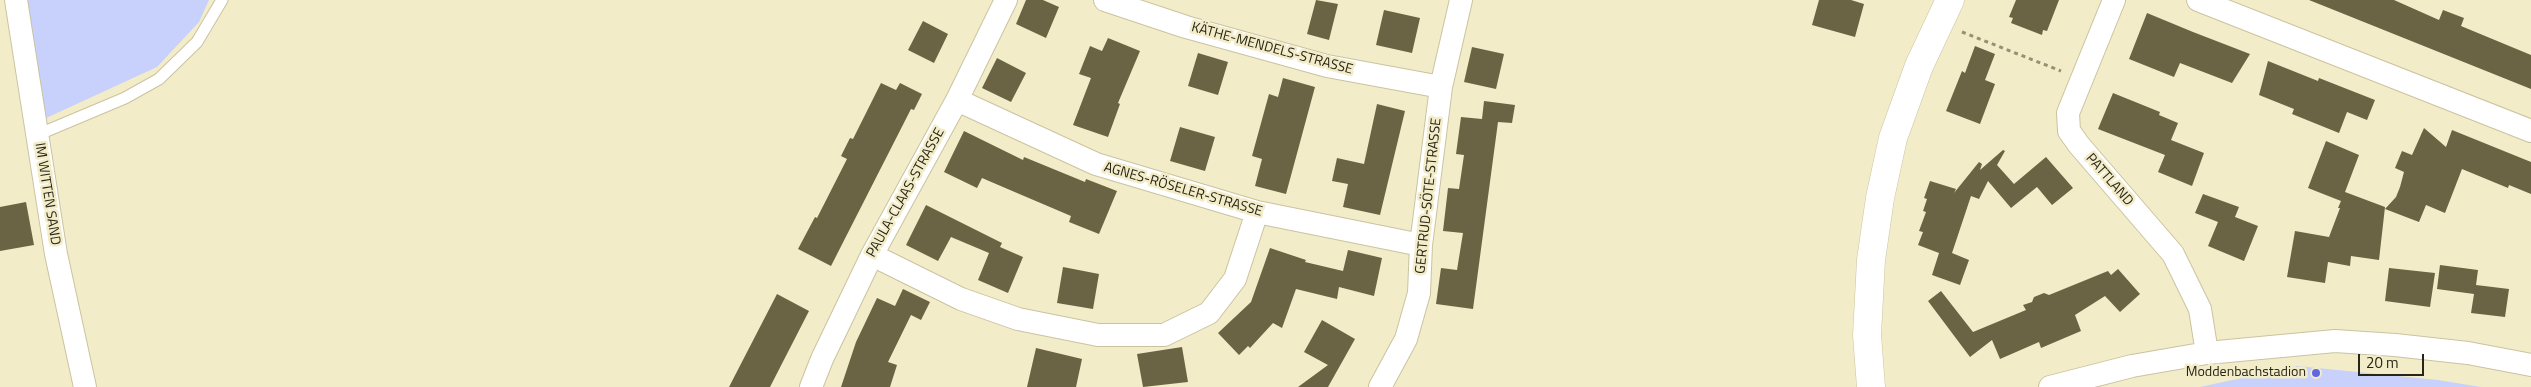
<!DOCTYPE html>
<html>
<head>
<meta charset="utf-8">
<style>
  body { margin:0 }
  #map { position:relative; width:2531px; height:387px; overflow:hidden; background:#f3ecc8; font-family:"Titillium Web",sans-serif }
  canvas { display:block }
  .scale { position:absolute; left:2358px; top:354px; width:66px; height:22px; box-sizing:border-box; border:2px solid #272517; border-top:0; padding-left:6px; font-size:15px; line-height:18px; white-space:nowrap; color:#272517; -webkit-text-stroke:4px #f3ecc8; paint-order:stroke }
</style>
</head>
<body>
<div id="map">
<canvas width="2531" height="387"></canvas>
<div class="scale">20 m</div>
</div>
<script>
const ctx = document.querySelector('canvas').getContext('2d');
ctx.lineJoin = 'round';
function fill(path, color) { ctx.fillStyle = color; ctx.fill(path, 'evenodd'); }
const shape = rows => new Path2D(rows.map(r => 'M' + r).join(''));
function stroke(path, color, width, dash) { ctx.strokeStyle = color; ctx.lineWidth = width; ctx.lineCap = dash ? 'butt' : 'round'; ctx.setLineDash(dash || []); ctx.stroke(path); }
function drawText(font, color, halo, rows, align = 'center') {
  ctx.font = font + ' "Titillium Web",sans-serif'; ctx.lineWidth = 5; ctx.setLineDash([]); ctx.textBaseline = 'middle'; ctx.strokeStyle = halo; ctx.fillStyle = color; for (const [text, x, y, turn = 0] of rows) {
    ctx.save(); ctx.translate(x, y); ctx.rotate((+turn || 0) * Math.PI / 180); ctx.textAlign = isNaN(turn) ? turn : align; if (halo) ctx.strokeText(text, 0, 0); ctx.fillText(text, 0, 0); ctx.restore();
  }
}
const green = shape([
  [25,0,209,0,199,22,157,67,44,119],
  [2297,366,2438,380,2481,387,2200,387]
]);
const building = shape([
  [1026,0,1043,0,1059,7,1046,38,1016,24],
  [1316,0,1338,4,1329,40,1307,34],
  [1819,0,1851,0,1864,4,1855,37,1812,25],
  [2016,0,2059,0,2047,31,2043,30,2042,35,2011,23,2013,18,2009,17],
  [2309,0,2394,0,2439,20,2443,10,2464,18,2461,26,2531,55,2531,89],
  [1384,10,1420,18,1412,53,1376,45],
  [2147,13,2193,32,2250,54,2232,83,2180,63,2174,77,2129,59],
  [923,21,948,34,934,63,908,50],
  [1108,38,1140,51,1118,103,1120,104,1108,137,1073,125,1091,78,1079,74,1090,46,1102,51],
  [1975,46,1995,54,1985,80,1995,84,1980,124,1946,111,1962,71,1965,73],
  [1472,47,1504,54,1496,89,1464,82],
  [1198,53,1228,62,1218,95,1188,86],
  [997,58,1026,73,1011,102,982,88],
  [2268,61,2318,81,2319,78,2375,100,2367,120,2347,112,2339,133,2292,114,2294,109,2259,95],
  [1283,78,1315,87,1286,194,1255,186,1262,159,1252,156,1269,94,1278,97],
  [881,83,896,90,900,83,922,94,914,110,911,109,831,266,798,249,815,217,817,218,847,159,841,156,850,138,853,139],
  [2113,93,2160,112,2159,115,2178,123,2171,140,2204,153,2192,186,2158,172,2165,155,2098,129],
  [1484,101,1515,105,1512,123,1498,122,1473,309,1436,304,1441,268,1457,270,1463,233,1443,231,1448,188,1459,189,1464,155,1456,154,1461,117,1482,119],
  [1377,104,1405,111,1380,215,1343,207,1348,184,1332,181,1337,158,1364,164],
  [1180,127,1215,137,1205,171,1170,161],
  [2424,128,2446,147,2452,130,2531,162,2531,194,2509,185,2508,188,2462,169,2445,213,2426,205,2419,222,2385,209,2396,197,2400,187,2404,172,2395,168,2402,151,2412,155],
  [964,131,1023,160,1024,157,1085,182,1086,179,1117,191,1099,234,1069,222,1071,216,1010,190,982,178,977,188,944,172],
  [2326,141,2359,155,2345,192,2385,207,2379,260,2351,256,2350,266,2328,262,2325,283,2287,277,2295,231,2329,237,2340,208,2338,208,2341,201,2308,188],
  [2003,150,2005,151,1997,165,2014,184,2046,157,2073,188,2052,205,2037,187,2011,208,1988,181,1979,199,1971,196,1952,253,1969,260,1960,285,1932,275,1939,253,1918,245,1923,232,1919,231,1926,212,1923,211,1927,199,1924,198,1930,181,1956,189,1954,193,1979,162,1982,164,1980,170],
  [2203,194,2239,207,2235,217,2258,226,2244,261,2208,246,2218,222,2195,213],
  [26,202,34,245,0,251,0,207],
  [926,205,1002,243,1000,247,1023,257,1008,293,978,280,989,253,951,237,938,261,906,245],
  [1270,248,1306,260,1305,262,1343,271,1348,250,1382,258,1374,296,1339,287,1337,299,1296,289,1282,328,1273,323,1250,348,1248,346,1239,355,1218,333,1251,302],
  [2440,265,2478,270,2476,285,2509,289,2505,317,2471,313,2474,294,2437,289],
  [1063,267,1099,274,1093,309,1057,303],
  [2389,268,2435,273,2430,307,2385,301],
  [2118,269,2140,294,2120,312,2105,296,2075,315,2081,331,2041,348,2039,342,2000,359,1992,340,1970,357,1928,301,1941,291,1973,332,2026,310,2023,305,2032,302,2034,297,2044,293,2049,295,2108,271,2111,275],
  [903,289,930,302,921,320,911,315,888,362,897,365,890,387,841,387,856,342,877,298,895,306],
  [777,294,809,311,770,387,729,387],
  [1322,320,1355,339,1328,387,1298,387,1328,365,1304,352],
  [1182,347,1188,382,1143,387,1137,354],
  [1036,348,1082,359,1076,387,1027,387]
]);
const path = shape([
  [1962,32,2061,71]
]);
const service = shape([
  [37,135,125,98,159,79,197,42,222,0]
]);
const minor = shape([
  [16,0,56,254,85,387],
  [1105,0,1186,27,1327,66,1441,87],
  [2114,0,2068,113,2069,131,2079,145,2173,254,2200,309,2207,353],
  [2198,0,2531,131],
  [957,100,1096,164,1257,212,1421,245],
  [872,255,961,299,1018,319,1098,335,1164,335,1209,313,1235,279,1257,212],
  [811,387,822,359,872,255,957,100,1006,0],
  [1380,387,1406,339,1419,293,1421,245,1441,87,1461,0],
  [2050,387,2132,366,2207,353,2335,341,2395,345,2468,353,2531,365]
]);
const tertiary = shape([
  [1871,387,1867,335,1871,260,1880,198,1893,138,1919,66,1950,0]
]);
const markers = [
  [2316,373,5,"#6267e0"]
];
const streetNames = [
  ["KÄTHE-MENDELS-STRASSE",1272,49,15],
  ["PATTLAND",2109,180,49],
  ["AGNES-RÖSELER-STRASSE",1183,190,16],
  ["PAULA-CLAAS-STRASSE",906,193,-61],
  ["IM WITTEN SAND",47,194,81],
  ["GERTRUD-SÖTE-STRASSE",1429,196,-84]
];
const poiNames = [
  ["Moddenbachstadion",2306,373]
];
fill(green, '#c8d0fc');
fill(building, '#6a6444');
stroke(service, '#cac3a0', 13);
stroke(minor, '#cac3a0', 24);
stroke(tertiary, '#cac3a0', 29);
stroke(path, '#959076', 3, [4, 4]);
stroke(service, '#fff', 11);
stroke(minor, '#fff', 22);
stroke(tertiary, '#fff', 28);
for (const [x, y, r, color] of markers) { const dot = new Path2D(); dot.arc(x, y, r, 0, 2 * Math.PI); ctx.fillStyle = color; ctx.fill(dot); stroke(dot, '#f3ecc8', 2); }
drawText('14px', '#272517', '#f3ecc8', streetNames);
drawText('14px', '#272517', '#f3ecc8', poiNames, 'right');
</script>
</body>
</html>
